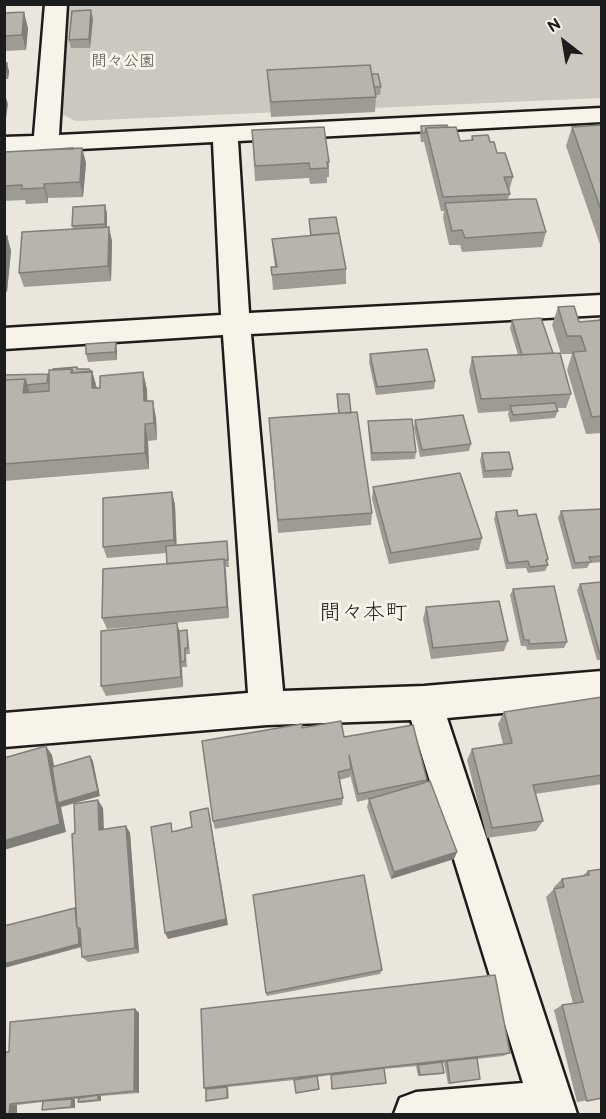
<!DOCTYPE html>
<html>
<head>
<meta charset="utf-8">
<style>
  body { margin:0 }
  #map { position:relative; width:606px; height:1119px; overflow:hidden; background:#eae6dc; font-family:"Balsamiq Sans",sans-serif }
  canvas { display:block }
  .frame { position:absolute; inset:0; border:6px solid #1c1c1c; pointer-events:none }
  .north { position:absolute; left:534px; top:12px; width:60px; height:60px; -webkit-text-stroke:4px #f7f3e8; paint-order:stroke; rotate:329deg; font-size:16px; font-weight:700; line-height:24px; text-align:center; color:#1c1c1c }
  .north::after { content:''; display:block; margin:auto; width:21px; height:27px; background:#1c1c1c; clip-path:polygon(50% 0,100% 100%,50% 72%,0 100%) }
</style>
</head>
<body>
<div id="map">
<canvas width="606" height="1119"></canvas>
<div class="frame"></div>
<div class="north">N</div>
</div>
<script>
const ctx = document.querySelector('canvas').getContext('2d');
ctx.lineJoin = 'round';
function fill(path, color) { ctx.fillStyle = color; ctx.fill(path, 'evenodd'); }
const shape = rows => new Path2D(rows.map(r => 'M' + r).join(''));
function stroke(path, color, width, dash) { ctx.strokeStyle = color; ctx.lineWidth = width; ctx.lineCap = dash ? 'butt' : 'round'; ctx.setLineDash(dash || []); ctx.stroke(path); }
function drawText(font, color, halo, rows, align = 'center') {
  ctx.font = font + ' "Balsamiq Sans","Klee One",sans-serif'; ctx.lineWidth = 6; ctx.setLineDash([]); ctx.textBaseline = 'middle'; ctx.strokeStyle = halo; ctx.fillStyle = color; for (const [text, x, y, turn = 0] of rows) {
    ctx.save(); ctx.translate(x, y); ctx.rotate((+turn || 0) * Math.PI / 180); ctx.textAlign = isNaN(turn) ? turn : align; if (halo) ctx.strokeText(text, 0, 0); ctx.fillText(text, 0, 0); ctx.restore();
  }
}
const green = shape([
  [67,5,601,5,601,98,76,121,61,114]
]);
const minor = shape([
  [45,4,67,4,59,135,602,108,602,122,238,141,249,313,602,295,602,315,251,334,283,691,424,686,602,671,602,704,447,718,577,1114,394,1114,400,1098,416,1092,523,1083,411,720,267,725,4,747,4,713,248,693,223,335,4,349,4,328,221,315,213,142,4,153,4,137,34,136,45,4]
]);
const wall = shape([
  [4,13,28,28,26,50,4,51],
  [93,19,90,48,71,48,69,40],
  [4,63,9,71,8,79,4,79],
  [267,70,372,74,381,87,380,95,376,95,375,112,271,117,268,85],
  [602,125,602,250,566,146,572,127],
  [421,126,448,127,460,141,471,140,472,136,490,142,513,177,509,191,510,194,508,199,546,232,542,247,462,252,460,245,449,245,443,218,444,211,441,211,424,142,421,142,420,135],
  [252,130,329,162,329,177,327,177,327,183,310,184,309,178,255,181],
  [82,148,86,163,83,197,48,198,48,203,26,204,25,200,4,201,4,152],
  [105,205,107,214,107,227,112,241,111,281,24,287,19,273,73,229,72,226],
  [309,219,346,269,346,284,273,290,271,267,275,267,273,253,272,239,310,236],
  [4,236,7,236,11,251,7,292,4,292],
  [558,307,579,322,598,321,602,312,602,433,586,434,567,370,572,354,561,354,552,325],
  [512,320,553,353,571,394,566,408,557,408,558,411,555,418,510,422,508,414,509,411,478,413,469,371,472,357,518,355,510,328],
  [117,350,117,360,88,362,86,354],
  [370,354,435,381,434,389,376,395,369,362],
  [77,367,77,369,92,371,97,388,100,388,143,372,147,390,147,401,156,418,157,440,148,441,149,469,4,481,4,375,49,378],
  [337,394,351,412,372,513,371,525,278,533,269,418,338,413],
  [415,420,471,444,469,451,420,457,414,428],
  [368,421,416,452,415,459,371,461,368,428],
  [482,453,513,469,511,477,483,478,480,460],
  [373,487,482,538,479,550,389,564,372,499],
  [172,492,175,505,176,545,227,541,229,567,225,567,229,618,107,629,102,618,167,564,166,553,107,558,103,547],
  [602,509,602,562,590,563,587,568,572,569,558,518,561,511],
  [496,512,518,516,548,559,547,562,548,565,545,571,528,573,526,568,506,569,494,519],
  [602,582,602,660,597,660,577,590,580,584],
  [513,589,567,642,564,648,527,650,526,646,521,646,510,595],
  [426,607,508,641,504,651,431,659,423,619],
  [177,623,179,631,188,636,190,654,186,654,187,667,182,667,182,666,183,687,106,696,101,686],
  [602,697,602,784,535,794,543,821,536,831,487,838,467,760,472,749,503,744,498,724,504,712],
  [302,728,344,737,427,780,427,782,457,852,454,859,391,879,367,807,369,799,357,802,350,774,350,777,339,780,343,798,342,805,215,829,213,821],
  [103,808,104,830,126,826,130,833,139,953,88,962,82,957,82,947,4,968,75,908,75,833],
  [602,869,602,1098,577,1102,554,1010,562,1005,573,1004,546,897,554,889,554,887,562,879,582,876,588,871],
  [382,970,380,974,267,996,266,993],
  [135,1009,139,1013,139,1093,101,1096,101,1101,82,1103,78,1102,79,1099,74,1099,75,1099,75,1108,46,1110,42,1110,43,1102,17,1105,4,1114,9,1052],
  [510,1053,503,1056,477,1059,480,1079,448,1084,444,1063,442,1063,444,1073,442,1074,418,1076,416,1066,417,1066,384,1069,386,1083,385,1084,332,1089,331,1075,318,1077,319,1090,296,1093,294,1080,228,1087,229,1098,208,1101,206,1101,206,1089,204,1088]
]);
const shadedWall = shape([
  [91,10,93,19,90,48,89,39],
  [24,12,28,28,26,50,22,35],
  [7,63,9,71,8,79,6,70],
  [4,91,8,104,5,126,4,123],
  [82,148,86,163,83,197,80,182],
  [44,184,48,198,48,203,44,188],
  [105,205,107,214,107,232,105,224],
  [109,227,112,241,111,281,108,266],
  [7,236,11,251,7,292,4,284,4,256],
  [116,342,117,350,117,360,115,352],
  [92,371,97,389,92,388],
  [143,372,147,390,148,419,144,401],
  [25,379,31,397,23,393],
  [153,401,156,418,157,440,154,423],
  [145,424,148,441,149,469,145,453],
  [172,492,175,505,177,552,174,540],
  [224,559,226,571,229,618,227,607],
  [177,623,180,634,181,662,183,687,181,677],
  [46,746,52,755,61,802,90,756,93,761,100,796,61,807,66,832,4,850,4,841],
  [98,800,103,808,104,838,99,830],
  [208,808,210,816,228,925,168,939,165,933],
  [126,826,130,833,139,953,135,948],
  [457,852,454,859,391,879,394,872],
  [78,929,81,932,83,946,4,968,4,964],
  [135,1009,139,1013,139,1093,134,1091],
  [98,1095,101,1096,101,1101,98,1100],
  [72,1099,75,1099,75,1108,71,1107],
  [10,1104,17,1105,17,1114,9,1114]
]);
const building = shape([
  [91,10,89,39,69,40,72,11,91,10],
  [24,12,22,35,4,36,4,13,24,12],
  [4,63,7,63,6,70,4,70,4,63],
  [370,65,376,97,271,102,267,70,370,65],
  [372,74,378,74,381,87,374,87,372,74],
  [447,125,448,127,426,128,425,133,422,133,421,126,447,125],
  [602,125,602,213,572,127,602,125],
  [324,127,329,162,327,162,328,168,310,169,309,163,255,166,252,130,324,127],
  [456,127,460,141,473,140,472,136,488,135,490,142,494,142,497,153,505,153,513,177,504,177,510,194,443,197,426,128,456,127],
  [73,148,73,149,39,150,73,148],
  [82,148,80,182,44,184,44,188,22,189,22,185,4,186,4,152,82,148],
  [521,199,536,199,546,232,465,238,462,230,452,231,445,203,521,199],
  [105,205,105,224,72,226,73,207,105,205],
  [336,217,339,233,311,235,309,219,336,217],
  [109,227,108,266,19,273,22,232,109,227],
  [339,233,346,269,272,275,271,267,277,267,272,239,339,233],
  [4,236,7,236,4,256,4,236],
  [574,306,579,322,602,320,602,416,592,417,573,352,586,351,581,336,567,336,558,307,574,306],
  [541,318,553,353,522,355,512,320,541,318],
  [116,342,115,352,86,354,86,344,116,342],
  [427,349,435,381,377,387,370,354,427,349],
  [560,353,571,394,481,399,472,357,560,353],
  [77,367,77,369,89,369,91,372,73,373,72,369,53,370,53,369,77,367],
  [72,369,71,373,92,371,92,388,100,388,100,376,143,372,144,401,153,401,154,423,145,424,145,453,4,464,4,380,25,379,23,393,49,391,49,370,72,369],
  [48,374,47,383,27,385,25,379,4,380,4,375,48,374],
  [337,394,349,394,351,413,339,413,337,394],
  [555,403,558,411,513,415,510,406,555,403],
  [357,412,372,513,278,520,269,418,357,412],
  [463,415,471,444,422,450,415,420,463,415],
  [412,419,416,452,372,453,368,421,412,419],
  [509,452,513,469,485,471,482,453,509,452],
  [460,473,482,538,391,553,373,487,460,473],
  [172,492,174,540,103,547,103,498,172,492],
  [602,509,602,556,589,557,591,562,575,563,561,511,602,509],
  [517,510,518,516,536,514,548,559,546,560,548,565,530,567,528,561,508,563,496,512,517,510],
  [227,541,228,560,224,560,224,559,167,564,166,546,227,541],
  [224,559,227,607,102,618,103,569,224,559],
  [602,582,602,654,600,654,580,584,602,582],
  [554,586,567,642,529,644,529,640,524,640,513,589,554,586],
  [499,601,508,641,433,648,426,607,499,601],
  [177,623,181,677,101,686,101,631,177,623],
  [187,630,188,648,185,648,185,661,181,662,179,631,187,630],
  [602,697,602,775,533,785,543,821,492,828,472,749,512,743,504,712,602,697],
  [341,721,344,737,413,725,427,780,358,794,349,755,351,769,338,772,343,798,213,821,202,741,302,724,302,728,341,721],
  [46,746,60,824,4,841,4,758,46,746],
  [90,756,98,791,58,803,52,767,90,756],
  [430,781,457,852,394,872,369,799,430,781],
  [98,800,99,830,126,826,135,948,82,957,80,928,77,928,72,834,75,833,74,804,98,800],
  [208,808,226,919,165,933,151,827,171,823,172,832,192,827,190,812,208,808],
  [602,869,602,1098,587,1101,562,1005,583,1002,554,889,564,887,562,879,589,875,588,871,602,869],
  [364,875,382,970,266,993,253,895,364,875],
  [75,908,77,928,78,928,79,944,4,964,4,926,75,908],
  [495,975,510,1053,204,1088,201,1009,495,975],
  [135,1009,134,1091,10,1104,9,1114,4,1114,4,1052,9,1052,10,1022,135,1009],
  [477,1058,480,1079,450,1083,447,1061,477,1058],
  [442,1062,444,1073,420,1075,418,1065,442,1062],
  [384,1068,386,1083,332,1089,331,1075,384,1068],
  [317,1076,319,1089,296,1093,294,1080,317,1076],
  [227,1087,227,1098,206,1101,206,1089,227,1087],
  [98,1095,98,1100,78,1102,79,1098,98,1095],
  [72,1099,71,1107,42,1110,43,1101,72,1099]
]);
const farParknames = [
  ["間々公園",123,62]
];
const quarterNames = [
  ["間々本町",363,613]
];
fill(green, '#ccc8c0');
stroke(minor, '#1c1c1c', 5);
fill(minor, '#f7f3e8');
fill(wall, '#9d9b94');
fill(shadedWall, '#7f7e78');
fill(building, '#b6b4ac');
stroke(building, '#7f7e78', 1.5);
drawText('16px', '#51504d', '#f7f3e8', farParknames);
drawText('22px', '#1c1c1c', '#f7f3e8', quarterNames);
</script>
</body>
</html>
